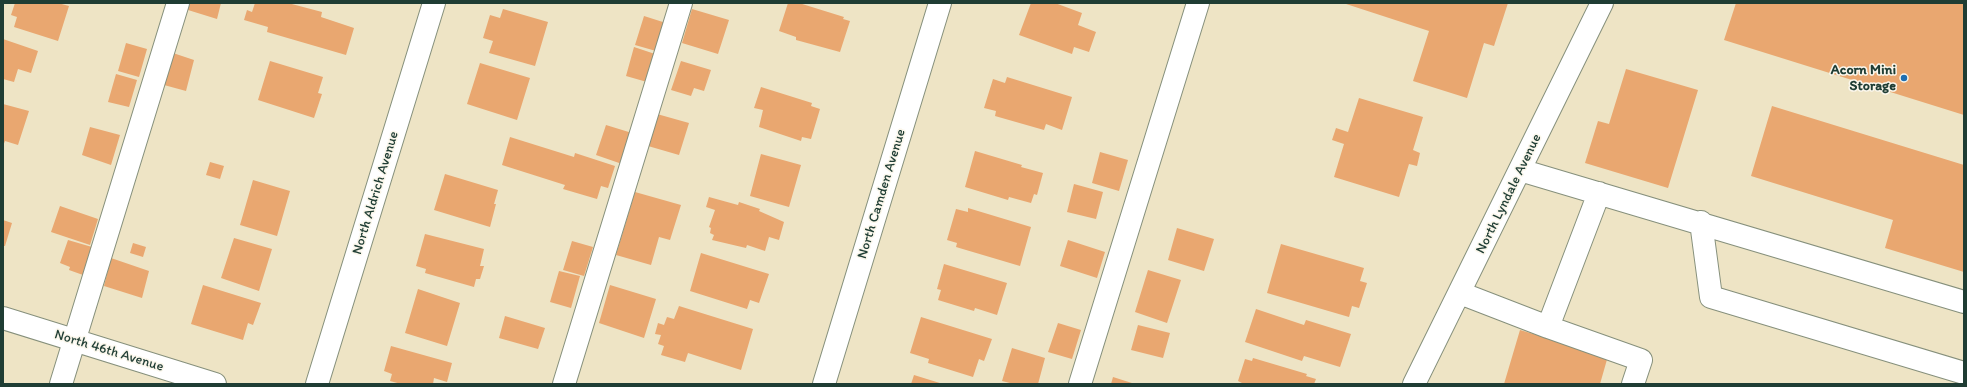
<!DOCTYPE html>
<html>
<head>
<meta charset="utf-8">
<style>
  body { margin:0 }
  #map { position:relative; width:1967px; height:387px; overflow:hidden; background:#eee4c5; font-family:Itim,sans-serif }
  canvas { display:block }
  .frame { position:absolute; inset:0; border:4px solid #1f3d34; pointer-events:none }
</style>
</head>
<body>
<div id="map">
<canvas width="1967" height="387"></canvas>
<div class="frame"></div>
</div>
<script>
const ctx = document.querySelector('canvas').getContext('2d');
ctx.lineJoin = 'round';
function fill(path, color) { ctx.fillStyle = color; ctx.fill(path, 'evenodd'); }
const shape = rows => new Path2D(rows.map(r => 'M' + r).join(''));
function stroke(path, color, width, dash) { ctx.strokeStyle = color; ctx.lineWidth = width; ctx.lineCap = dash ? 'butt' : 'round'; ctx.setLineDash(dash || []); ctx.stroke(path); }
function drawText(font, color, halo, rows, align = 'center') {
  ctx.font = font + ' Itim,sans-serif'; ctx.lineWidth = 3; ctx.setLineDash([]); ctx.textBaseline = 'middle'; ctx.strokeStyle = halo; ctx.fillStyle = color; for (const [text, x, y, turn = 0] of rows) {
    ctx.save(); ctx.translate(x, y); ctx.rotate((+turn || 0) * Math.PI / 180); ctx.textAlign = isNaN(turn) ? turn : align; if (halo) ctx.strokeText(text, 0, 0); ctx.fillText(text, 0, 0); ctx.restore();
  }
}
const building = shape([
  [15,3,58,3,69,6,58,41,14,27,17,17,11,15],
  [190,3,221,3,217,19,188,10],
  [255,3,288,3,322,12,321,17,354,28,346,55,267,32,268,27,244,20,247,10,252,12],
  [788,3,799,3,844,17,843,19,850,21,840,52,796,40,796,37,779,31],
  [1031,3,1055,3,1082,13,1078,25,1096,32,1089,52,1074,47,1072,54,1019,35],
  [1343,3,1508,3,1494,46,1484,43,1467,98,1413,81,1429,31],
  [1736,3,1964,3,1964,115,1724,40],
  [503,9,548,22,535,66,489,53,493,41,483,38,490,15,500,18],
  [692,9,729,20,718,54,682,43],
  [644,16,666,23,656,51,635,45],
  [3,39,38,51,31,73,18,69,14,82,3,79],
  [126,43,147,49,139,77,118,71],
  [634,47,655,54,647,82,626,76],
  [173,53,194,60,186,91,164,85],
  [270,61,323,77,318,93,322,94,314,118,258,100],
  [681,61,711,70,704,91,694,88,691,96,671,90],
  [480,63,530,78,517,120,467,104],
  [1626,69,1698,90,1668,188,1585,163,1598,121,1609,124],
  [116,74,137,80,129,107,108,102],
  [1007,77,1072,97,1062,130,1046,124,1044,130,995,116,996,111,984,108,993,79,1005,83],
  [761,87,812,103,811,106,820,109,811,139,802,137,801,141,759,127,763,110,754,108],
  [1359,98,1423,117,1413,150,1420,153,1417,166,1409,164,1399,197,1334,177,1344,144,1332,140,1336,128,1348,132],
  [3,104,29,111,18,145,5,141,3,146],
  [1772,106,1964,165,1964,272,1885,248,1893,220,1751,176],
  [657,114,689,123,679,155,648,146],
  [606,125,632,133,622,164,596,155],
  [90,127,120,135,111,165,82,155],
  [510,137,574,157,575,153,615,166,608,188,601,186,597,199,563,189,565,185,502,165],
  [975,151,1022,165,1021,167,1043,173,1037,195,1034,194,1031,203,1009,197,1008,200,965,187],
  [1100,152,1128,160,1119,191,1092,183],
  [761,154,801,165,789,207,750,196],
  [210,162,224,166,220,179,206,175],
  [445,174,498,190,494,204,496,204,490,227,434,210],
  [253,180,290,191,277,236,240,225],
  [1074,184,1103,192,1096,219,1067,212],
  [635,192,681,205,670,240,659,237,651,265,616,255],
  [709,197,738,205,739,202,760,209,759,211,784,222,779,240,769,237,765,251,747,245,746,248,712,240,714,235,710,233,711,228,709,227,715,210,706,207],
  [60,206,98,219,90,245,51,232],
  [968,208,1031,227,1020,266,956,247,957,243,947,240,956,209,968,212],
  [3,220,12,223,5,246,3,246],
  [1177,228,1214,239,1204,271,1168,260],
  [425,234,484,249,480,266,484,266,480,279,476,279,474,287,425,273,426,269,416,266],
  [234,238,272,249,259,291,221,278],
  [68,240,92,247,83,275,69,270,70,267,60,263],
  [1068,240,1105,252,1097,278,1060,266],
  [572,241,593,247,584,276,563,270],
  [133,243,146,247,143,257,130,253],
  [1281,244,1364,268,1360,281,1367,283,1359,308,1352,306,1349,317,1267,293],
  [701,253,769,274,759,303,750,300,747,309,690,291],
  [111,258,149,271,142,298,104,286],
  [944,264,1007,283,997,315,975,308,974,311,938,300,941,290,937,289],
  [1148,270,1181,280,1167,323,1135,312],
  [559,271,580,276,571,308,550,302],
  [203,285,261,303,253,325,248,323,243,340,191,324],
  [610,285,656,299,644,338,599,323],
  [418,289,460,303,447,346,405,333],
  [679,306,753,329,741,370,688,353,685,362,661,355,664,346,658,344,661,335,655,334,658,323,664,325,667,317,674,319],
  [1256,309,1304,325,1306,320,1351,334,1340,367,1304,356,1302,361,1245,342],
  [505,316,545,328,538,349,499,338],
  [921,317,992,339,984,361,979,359,973,377,928,363,929,359,910,353],
  [1058,323,1081,330,1072,359,1048,352],
  [1138,325,1170,333,1163,358,1131,350],
  [1520,330,1608,356,1600,384,1504,384],
  [391,346,452,363,447,382,434,378,433,384,401,384,390,381,392,374,384,371],
  [1012,348,1045,358,1038,384,1014,384,1002,381],
  [1253,358,1307,374,1306,376,1316,379,1314,384,1244,384,1238,381,1245,359,1252,361],
  [914,375,943,384,911,384],
  [1113,377,1135,384,1111,384]
]);
const minor = shape([
  [1520,170,1964,302],
  [1599,193,1548,327,1641,360,1633,384],
  [1701,222,1711,297,1964,373],
  [1460,293,1548,327],
  [3,318,215,384],
  [61,384,178,3],
  [317,384,434,3],
  [564,384,681,3],
  [824,384,940,3],
  [1080,384,1198,3],
  [1414,384,1602,3]
]);
const markers = [
  [1904,78,4,"#1f6fb2"]
];
const poiNames = [
  ["Acorn Mini",1896,70],
  ["Storage",1896,86]
];
const streetNames = [
  ["North Aldrich Avenue",376,193,-73],
  ["North Camden Avenue",882,194,-73],
  ["North Lyndale Avenue",1509,194,-64],
  ["North 46th Avenue",109,351,17]
];
fill(building, '#e9a770');
stroke(minor, '#86907c', 24);
stroke(minor, '#fff', 22);
for (const [x, y, r, color] of markers) { const dot = new Path2D(); dot.arc(x, y, r, 0, 2 * Math.PI); ctx.fillStyle = color; ctx.fill(dot); stroke(dot, '#fbf7ec', 1.5); }
drawText('bold 14px', '#1f3d34', '#fbf7ec', poiNames, 'right');
drawText('14px', '#1f3d34', '#fbf7ec', streetNames);
</script>
</body>
</html>
